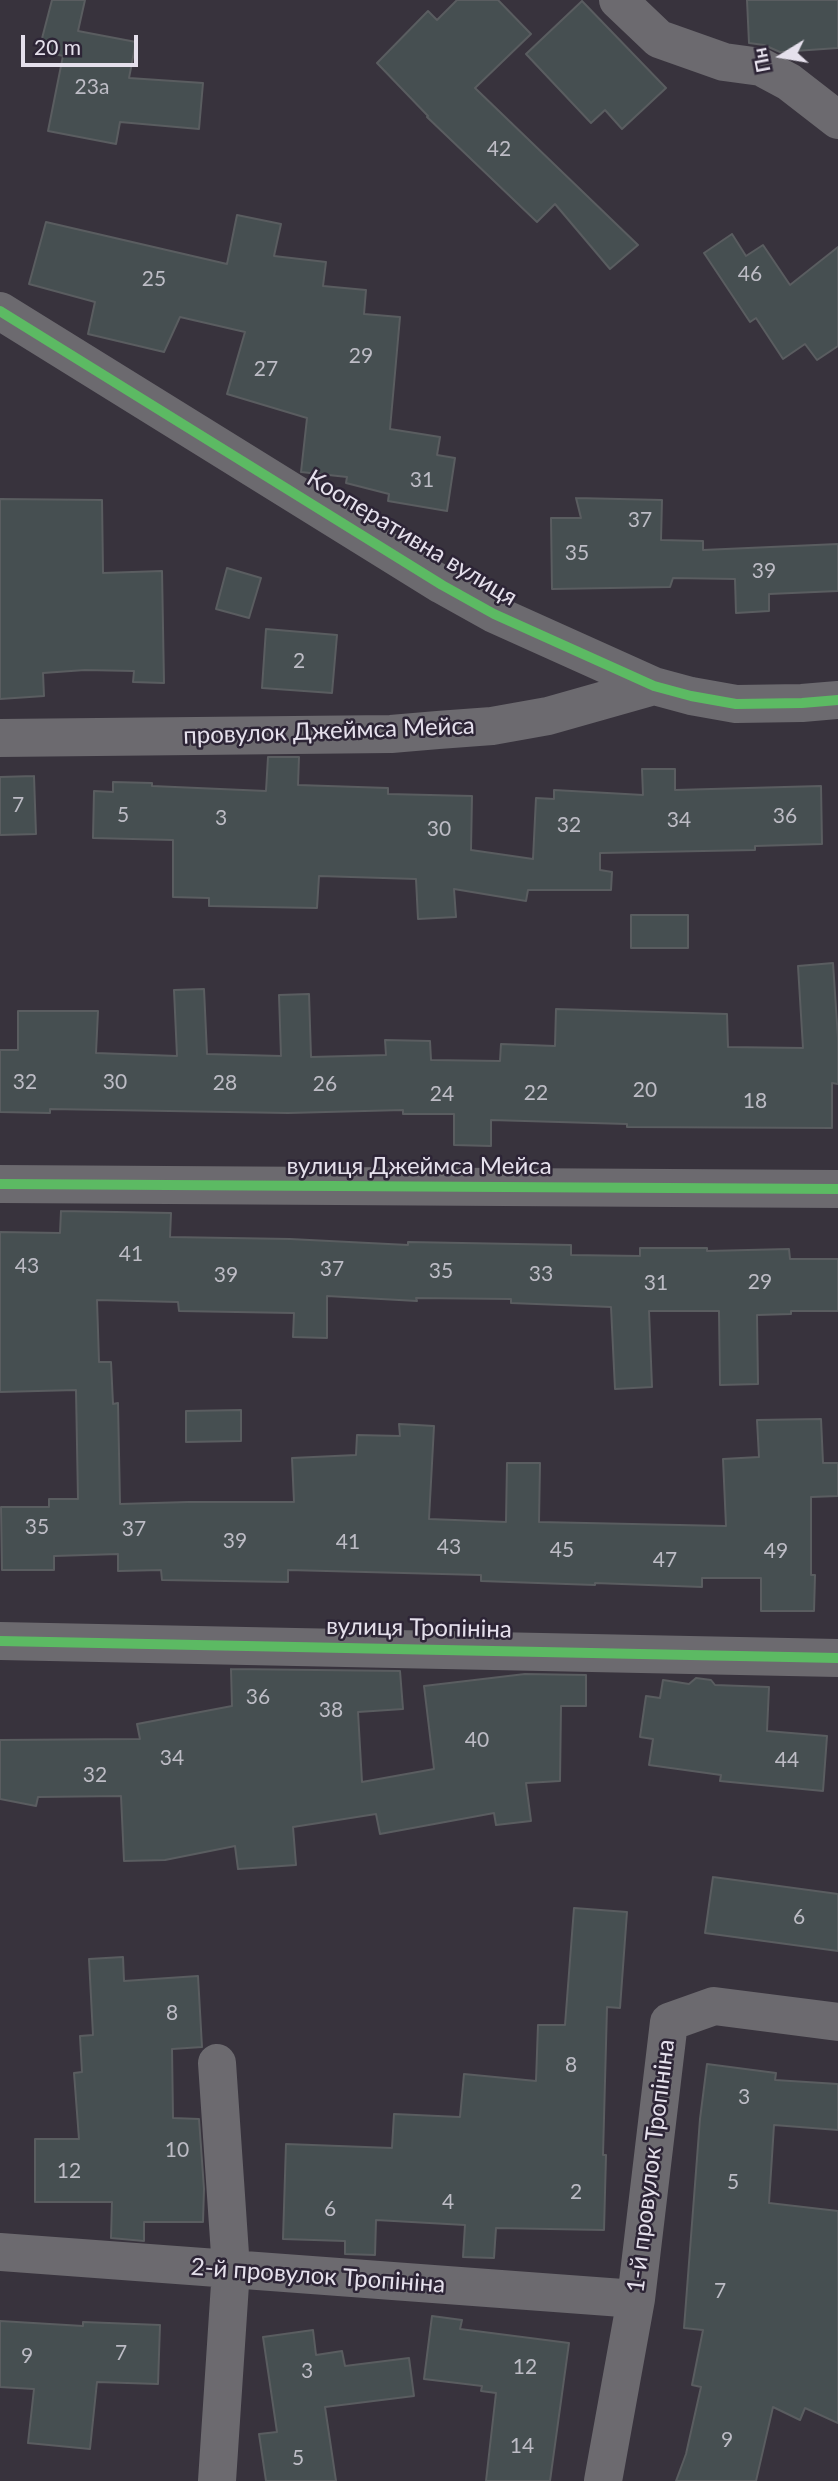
<!DOCTYPE html>
<html>
<head>
<meta charset="utf-8">
<style>
  body { margin:0 }
  #map { position:relative; width:838px; height:2481px; overflow:hidden; background:#38333d; font-family:Lato,sans-serif }
  canvas { display:block }
  .north { position:absolute; left:747px; top:21px; width:70px; height:70px; -webkit-text-stroke:5px #2d2536; paint-order:stroke; rotate:259deg; font-size:19px; font-weight:700; line-height:28px; text-align:center; color:#e5e0ec }
  .north::after { content:''; display:block; margin:auto; width:24px; height:32px; background:#e5e0ec; clip-path:polygon(50% 0,100% 100%,50% 72%,0 100%) }
  .scale { position:absolute; left:21px; top:35px; width:117px; height:32px; box-sizing:border-box; border:4px solid #e5e0ec; border-top:0; padding-left:9px; font-size:21px; line-height:24px; white-space:nowrap; color:#e5e0ec; -webkit-text-stroke:5px #2d2536; paint-order:stroke }
</style>
</head>
<body>
<div id="map">
<canvas width="838" height="2481"></canvas>
<div class="north">Пн</div>
<div class="scale">20 m</div>
</div>
<script>
const ctx = document.querySelector('canvas').getContext('2d');
ctx.lineJoin = 'round';
function fill(path, color) { ctx.fillStyle = color; ctx.fill(path, 'evenodd'); }
const shape = rows => new Path2D(rows.map(r => 'M' + r).join(''));
function stroke(path, color, width, dash) { ctx.strokeStyle = color; ctx.lineWidth = width; ctx.lineCap = dash ? 'butt' : 'round'; ctx.setLineDash(dash || []); ctx.stroke(path); }
function drawText(font, color, halo, rows, align = 'center') {
  ctx.font = font + ' Lato,sans-serif'; ctx.lineWidth = 5; ctx.setLineDash([]); ctx.textBaseline = 'middle'; ctx.strokeStyle = halo; ctx.fillStyle = color; for (const [text, x, y, turn = 0] of rows) {
    ctx.save(); ctx.translate(x, y); ctx.rotate((+turn || 0) * Math.PI / 180); ctx.textAlign = isNaN(turn) ? turn : align; if (halo) ctx.strokeText(text, 0, 0); ctx.fillText(text, 0, 0); ctx.restore();
  }
}
const building = shape([
  [52,0,85,0,78,31,136,42,129,78,203,83,199,129,120,122,116,144,48,131,63,56,39,50,52,0],
  [457,0,498,0,531,34,475,88,638,245,610,269,555,204,537,222,427,117,428,116,377,63,428,11,437,20,457,0],
  [747,0,838,0,838,48,780,52,764,45,749,43,747,0],
  [582,1,666,88,622,129,605,110,591,123,526,54,582,1],
  [237,215,281,224,274,256,326,262,323,286,366,290,364,314,400,317,390,429,440,437,437,455,455,458,447,511,388,501,389,494,346,483,347,477,301,472,307,418,227,394,245,332,180,317,164,352,88,334,95,302,29,284,46,222,227,264,237,215],
  [732,234,746,256,763,245,790,285,838,247,838,346,817,360,805,344,783,359,756,318,750,322,704,253,732,234],
  [576,498,662,500,661,540,703,541,703,550,838,544,838,591,769,594,769,611,736,613,735,579,673,578,670,587,552,589,551,518,581,518,576,498],
  [0,499,102,500,103,573,162,571,164,683,133,682,134,671,85,670,43,673,44,696,0,699,0,499],
  [227,568,261,578,249,618,216,609,227,568],
  [266,629,337,635,332,693,262,688,266,629],
  [268,757,299,757,298,785,388,788,388,794,472,796,471,850,533,859,536,798,554,799,554,790,643,795,642,769,675,769,675,790,821,786,822,844,755,846,755,850,600,853,600,870,612,872,611,890,528,890,526,901,454,889,456,917,418,919,416,879,319,876,317,908,209,906,209,898,173,897,173,840,93,838,94,791,113,792,113,782,152,783,152,786,266,791,268,757],
  [34,776,36,834,0,835,0,777,34,776],
  [631,915,688,915,688,948,631,948,631,915],
  [833,963,838,1038,838,1084,832,1083,832,1128,627,1127,627,1124,491,1120,491,1146,454,1145,454,1114,403,1114,403,1110,288,1113,50,1109,50,1113,0,1112,0,1050,18,1050,18,1011,98,1011,96,1053,177,1056,174,990,204,989,207,1054,281,1056,279,995,309,994,311,1057,386,1055,385,1040,430,1041,431,1060,500,1061,501,1044,555,1046,556,1009,727,1014,728,1047,803,1048,798,966,833,963],
  [61,1211,171,1213,170,1237,290,1239,408,1245,408,1242,571,1245,571,1255,640,1256,640,1248,707,1248,707,1251,789,1249,790,1259,838,1259,838,1311,791,1311,791,1314,757,1315,758,1384,720,1385,719,1311,649,1311,652,1387,615,1389,611,1307,511,1303,511,1299,416,1298,417,1301,327,1296,327,1338,293,1337,294,1313,179,1311,178,1302,97,1300,99,1362,111,1362,113,1404,118,1403,120,1504,188,1502,294,1502,292,1458,356,1455,357,1435,400,1436,399,1424,434,1426,429,1519,506,1522,507,1463,540,1463,539,1522,726,1526,723,1459,759,1457,757,1420,821,1419,823,1463,838,1463,838,1496,811,1497,811,1575,815,1575,814,1611,761,1611,761,1578,702,1578,702,1587,595,1583,595,1585,481,1581,481,1575,288,1570,288,1582,162,1580,161,1570,118,1571,118,1554,54,1556,54,1570,2,1570,1,1507,49,1507,49,1499,78,1499,76,1390,0,1392,0,1232,60,1233,61,1211],
  [241,1410,241,1441,186,1442,186,1411,241,1410],
  [231,1669,400,1671,403,1709,358,1712,362,1782,434,1769,424,1686,525,1674,586,1675,586,1706,561,1706,560,1781,526,1783,531,1821,496,1825,494,1813,380,1834,376,1814,293,1827,296,1865,238,1869,235,1846,165,1860,124,1861,121,1796,38,1797,36,1806,0,1799,0,1740,140,1739,137,1724,232,1706,231,1669],
  [696,1678,711,1680,715,1685,769,1687,767,1731,827,1736,823,1791,720,1781,721,1775,649,1765,653,1739,640,1737,646,1696,660,1698,663,1680,689,1684,696,1678],
  [713,1877,838,1894,838,1951,705,1933,713,1877],
  [574,1908,627,1912,620,2008,607,2007,603,2155,606,2155,604,2230,496,2228,494,2258,463,2257,465,2225,376,2220,375,2255,345,2254,345,2241,283,2239,286,2144,392,2148,394,2114,460,2117,464,2074,536,2081,538,2025,565,2025,574,1908],
  [123,1957,124,1981,198,1976,202,2047,172,2049,173,2118,199,2119,204,2189,203,2222,144,2222,144,2241,111,2238,112,2202,35,2202,35,2139,79,2139,74,2073,82,2072,80,2036,93,2035,89,1959,123,1957],
  [707,2064,776,2073,775,2080,838,2084,838,2130,774,2125,769,2203,838,2211,838,2423,805,2408,800,2420,773,2407,756,2481,676,2481,686,2454,701,2387,692,2385,703,2330,684,2328,700,2119,707,2064],
  [432,2316,462,2320,460,2329,569,2343,550,2481,486,2481,496,2393,481,2391,482,2386,424,2379,432,2316],
  [0,2321,83,2326,83,2322,160,2325,158,2384,97,2382,90,2449,28,2443,34,2389,0,2387,0,2321],
  [313,2330,316,2355,342,2351,345,2366,409,2358,414,2396,325,2407,336,2481,266,2481,259,2434,277,2432,263,2337,313,2330]
]);
const minor = shape([
  [618,0,659,39,724,62,761,67,789,82,838,120],
  [0,311,442,585,494,614,654,686,691,696,736,704,802,703,838,700],
  [0,738,391,734,438,730,492,726,548,716,654,686],
  [0,1184,838,1189],
  [0,1641,838,1658],
  [217,2063,231,2269,217,2481],
  [0,2252,636,2299],
  [603,2481,636,2299,669,2022,714,2006,838,2022]
]);
const cycleway = shape([
  [0,311,442,585,494,614,654,686,691,696,736,704,802,703,838,700],
  [0,1184,838,1189],
  [0,1641,838,1658]
]);
const numberNames = [
  ["23а",92,87],
  ["42",499,149],
  ["46",750,274],
  ["25",154,279],
  ["29",361,356],
  ["27",266,369],
  ["31",422,480],
  ["37",640,520],
  ["35",577,553],
  ["39",764,571],
  ["2",299,661],
  ["7",18,805],
  ["5",123,815],
  ["36",785,816],
  ["3",221,818],
  ["34",679,820],
  ["32",569,825],
  ["30",439,829],
  ["32",25,1082],
  ["30",115,1082],
  ["28",225,1083],
  ["26",325,1084],
  ["20",645,1090],
  ["22",536,1093],
  ["24",442,1094],
  ["18",755,1101],
  ["41",131,1254],
  ["43",27,1266],
  ["37",332,1269],
  ["35",441,1271],
  ["33",541,1274],
  ["39",226,1275],
  ["29",760,1282],
  ["31",656,1283],
  ["35",37,1527],
  ["37",134,1529],
  ["39",235,1541],
  ["41",348,1542],
  ["43",449,1547],
  ["45",562,1550],
  ["49",776,1551],
  ["47",665,1560],
  ["36",258,1697],
  ["38",331,1710],
  ["40",477,1740],
  ["34",172,1758],
  ["44",787,1760],
  ["32",95,1775],
  ["6",799,1917],
  ["8",172,2013],
  ["8",571,2065],
  ["3",744,2097],
  ["10",177,2150],
  ["12",69,2171],
  ["5",733,2182],
  ["2",576,2192],
  ["4",448,2202],
  ["6",330,2209],
  ["7",720,2291],
  ["7",121,2353],
  ["9",27,2356],
  ["12",525,2367],
  ["3",307,2371],
  ["9",727,2440],
  ["14",522,2446],
  ["5",298,2458]
];
const streetNames = [
  ["Кооперативна вулиця",412,538,31],
  ["провулок Джеймса Мейса",329,731,-2],
  ["вулиця Джеймса Мейса",419,1166],
  ["вулиця Тропініна",419,1628,1],
  ["1-й провулок Тропініна",651,2166,-83],
  ["2-й провулок Тропініна",318,2276,4]
];
fill(building, '#464f51');
stroke(building, '#5a5d60', 2);
stroke(minor, '#6c6a6f', 38);
stroke(cycleway, '#5cba63', 10);
drawText('21px', '#bdbcc5', null, numberNames);
drawText('24px', '#e5e0ec', '#2d2536', streetNames);
</script>
</body>
</html>
